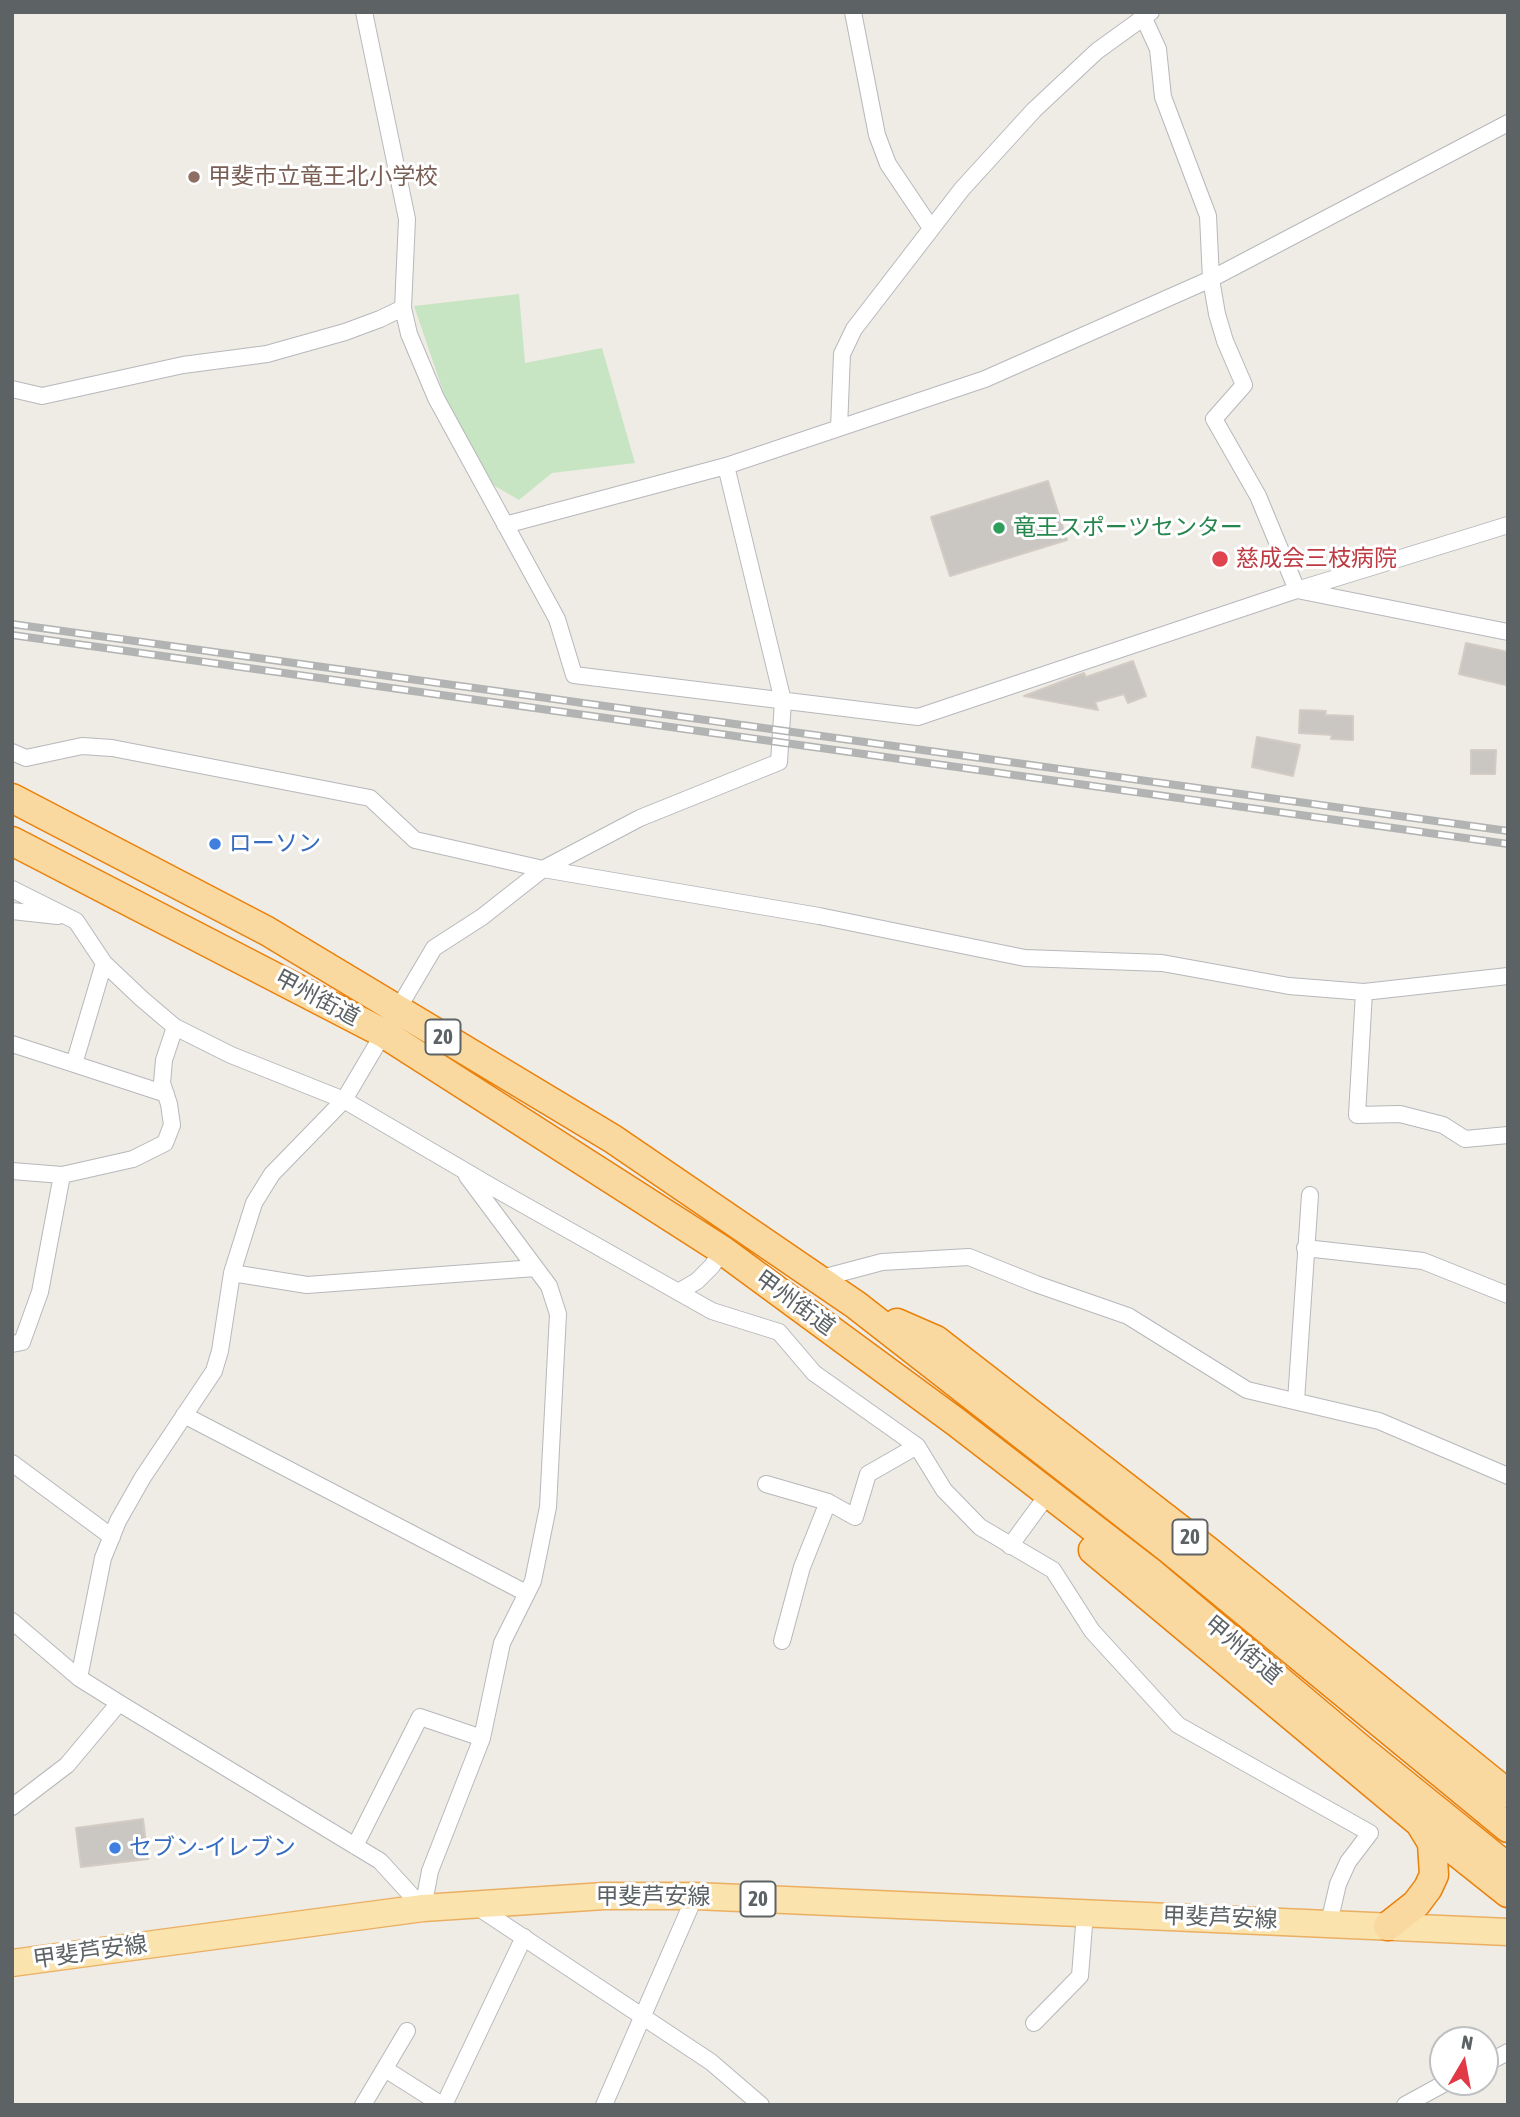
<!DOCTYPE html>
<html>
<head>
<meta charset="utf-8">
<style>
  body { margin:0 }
  #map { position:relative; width:1520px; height:2117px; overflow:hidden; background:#efebe5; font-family:"Asap Condensed",sans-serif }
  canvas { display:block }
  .frame { position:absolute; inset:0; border:14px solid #5d6265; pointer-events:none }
  .north { position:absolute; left:1429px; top:2026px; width:70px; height:70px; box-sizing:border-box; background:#fff; border:2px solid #bec0c1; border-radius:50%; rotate:10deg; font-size:19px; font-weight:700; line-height:28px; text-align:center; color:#5d6265 }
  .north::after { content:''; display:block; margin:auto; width:24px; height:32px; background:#e13946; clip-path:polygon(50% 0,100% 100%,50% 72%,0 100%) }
</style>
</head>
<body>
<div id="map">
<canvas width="1520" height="2117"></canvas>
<div class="frame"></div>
<div class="north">N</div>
</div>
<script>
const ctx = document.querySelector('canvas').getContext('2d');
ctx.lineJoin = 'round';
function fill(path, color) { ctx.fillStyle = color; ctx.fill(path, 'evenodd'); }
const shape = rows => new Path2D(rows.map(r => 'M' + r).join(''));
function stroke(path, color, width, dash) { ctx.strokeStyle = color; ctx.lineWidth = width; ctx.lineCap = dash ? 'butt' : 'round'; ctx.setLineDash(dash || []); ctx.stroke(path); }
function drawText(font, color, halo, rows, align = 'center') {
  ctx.font = font + ' "Asap Condensed","Noto Sans JP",sans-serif'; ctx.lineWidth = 6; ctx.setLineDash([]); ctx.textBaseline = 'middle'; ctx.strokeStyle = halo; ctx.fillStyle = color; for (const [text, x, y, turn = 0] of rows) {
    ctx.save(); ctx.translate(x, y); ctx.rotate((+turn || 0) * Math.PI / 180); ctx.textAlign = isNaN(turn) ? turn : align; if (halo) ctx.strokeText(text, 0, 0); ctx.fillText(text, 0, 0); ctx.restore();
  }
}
const green = shape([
  [519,294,525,363,602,348,635,463,552,473,519,500,488,482,445,397,414,306]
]);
const building = shape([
  [1048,481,1067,540,950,576,931,517,1048,481],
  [1466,643,1508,652,1506,685,1459,674,1466,643],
  [1133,661,1146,696,1128,703,1124,694,1095,702,1098,710,1024,696,1084,673,1086,677,1133,661],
  [1300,710,1326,711,1325,715,1353,716,1353,740,1331,739,1332,735,1299,733,1300,710],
  [1257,737,1300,745,1293,776,1252,767,1257,737],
  [1471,750,1496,750,1495,774,1471,774,1471,750],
  [143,1819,148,1859,81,1867,76,1828,143,1819]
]);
const minor = shape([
  [364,12,407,219,403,308,409,334,436,398,557,619,574,675,918,717,1297,590,1508,525],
  [853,12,877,135,888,164,931,228],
  [1141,12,1158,49,1163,97,1208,216,1211,279,1217,314,1225,341,1244,385,1214,419,1258,496,1297,590,1508,632],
  [12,389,42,396,183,365,267,354,345,332,380,319,403,308],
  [839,428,842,354,854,329,962,189,1034,110,1097,51,1151,12],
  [505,525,726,466,985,379,1211,279,1508,123],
  [12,752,26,758,82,746,112,748,370,798,415,840,543,869,819,916,1025,958,1162,963,1289,986,1364,992,1508,976],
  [12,889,76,921,104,963,142,999,175,1027,231,1055,344,1100,494,1188,712,1311,779,1332,814,1373,917,1446,944,1490,980,1527,1053,1570,1092,1631,1178,1725,1370,1833,1348,1862,1338,1884,1329,1923],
  [12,911,58,916],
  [1364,992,1357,1115,1400,1114,1443,1125,1465,1139,1508,1135],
  [12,1044,74,1064,104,963],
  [74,1064,166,1094],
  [12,1171,62,1175,133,1159,165,1143,172,1125,169,1104,162,1083,164,1060,175,1027],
  [1305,1248,1423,1261,1508,1295],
  [232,1273,307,1285,535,1268],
  [818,1279,882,1262,969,1257,1036,1284,1128,1316,1247,1390,1379,1421,1508,1476],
  [680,1291,697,1281,712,1266,722,1250],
  [12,1344,22,1342,40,1292,62,1175],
  [1296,1401,1310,1195],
  [184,1415,526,1593],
  [12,1463,112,1537],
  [766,1484,828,1502],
  [1010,1546,1040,1505],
  [12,1621,79,1678,119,1703,67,1765,12,1807],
  [782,1641,802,1567,828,1502,855,1517,868,1474,917,1446],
  [79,1678,103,1558,118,1521,143,1477,214,1371,220,1351,232,1273,254,1203,272,1174,344,1100,434,948,482,917,543,869,640,818,779,762,783,701,726,466],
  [119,1703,380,1861,423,1908],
  [355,1846,420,1717,482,1738],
  [476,1906,711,2062,761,2105],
  [423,1908,430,1871,482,1738,502,1643,533,1581,548,1507,558,1314,549,1286,467,1176],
  [1034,2023,1080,1976,1085,1913],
  [1485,2064,1508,2052],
  [385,2069,442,2105],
  [363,2105,407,2031],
  [444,2105,524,1937],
  [604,2105,695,1896],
  [1405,2105,1447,2082]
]);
const primary = shape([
  [12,1963,423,1908,604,1896,695,1896,1508,1932]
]);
const trunk = shape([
  [12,798,267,931,613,1139,856,1305,1169,1549,1508,1828],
  [12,841,383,1033,722,1250,956,1422,1149,1571,1362,1750,1508,1868],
  [897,1323,936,1340,1208,1551,1508,1794],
  [1093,1550,1420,1823,1508,1893],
  [1388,1926,1416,1904,1428,1888,1434,1875,1432,1843,1421,1825]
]);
const rail = shape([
  [12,624,1508,831],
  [12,635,1508,844]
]);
const markers = [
  [194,177,7,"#8d6e63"],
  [999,528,7,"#2e9e5b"],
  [1220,559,9,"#e0444e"],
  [215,844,7,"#3f7fe0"],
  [115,1848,7,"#3f7fe0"]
];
const shields = [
  [443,1037,35],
  [1190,1537,35],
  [758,1899,35]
];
const shieldNames = [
  ["20",443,1037],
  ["20",1190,1537],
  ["20",758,1899]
];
const educationNames = [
  ["甲斐市立竜王北小学校",208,177]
];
const leisureNames = [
  ["竜王スポーツセンター",1013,528]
];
const healthNames = [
  ["慈成会三枝病院",1236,559]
];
const shopNames = [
  ["ローソン",229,844],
  ["セブン-イレブン",129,1848]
];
const streetNames = [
  ["甲州街道",317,998,28],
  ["甲州街道",795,1303,36],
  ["甲州街道",1243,1650,40],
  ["甲斐芦安線",653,1897],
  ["甲斐芦安線",1220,1918,2],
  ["甲斐芦安線",90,1952,-8]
];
fill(green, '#c8e5c3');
fill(building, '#cac6c2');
stroke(building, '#d3ccc4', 2);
stroke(minor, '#b6b8bb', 18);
stroke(primary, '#ebaf62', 29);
stroke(trunk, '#e9810b', 31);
stroke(minor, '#fff', 16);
stroke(primary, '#fbe3ae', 26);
stroke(trunk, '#fad9a0', 28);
stroke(rail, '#b2b3b3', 8);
stroke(rail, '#fff', 5, [16]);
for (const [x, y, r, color] of markers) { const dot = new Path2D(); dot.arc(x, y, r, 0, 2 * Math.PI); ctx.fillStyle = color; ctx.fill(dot); stroke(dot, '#fff', 2.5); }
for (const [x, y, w] of shields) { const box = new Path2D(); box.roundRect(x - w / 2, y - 17.5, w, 35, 5); ctx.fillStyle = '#fff'; ctx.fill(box); stroke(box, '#5d6265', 2); }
drawText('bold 21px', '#5d6265', null, shieldNames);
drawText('23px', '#785e54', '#fff', educationNames, 'left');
drawText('23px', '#27864d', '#fff', leisureNames, 'left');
drawText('23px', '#be3a42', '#fff', healthNames, 'left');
drawText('23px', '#366cbe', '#fff', shopNames, 'left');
drawText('23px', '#5d6265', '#fff', streetNames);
</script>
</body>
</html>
